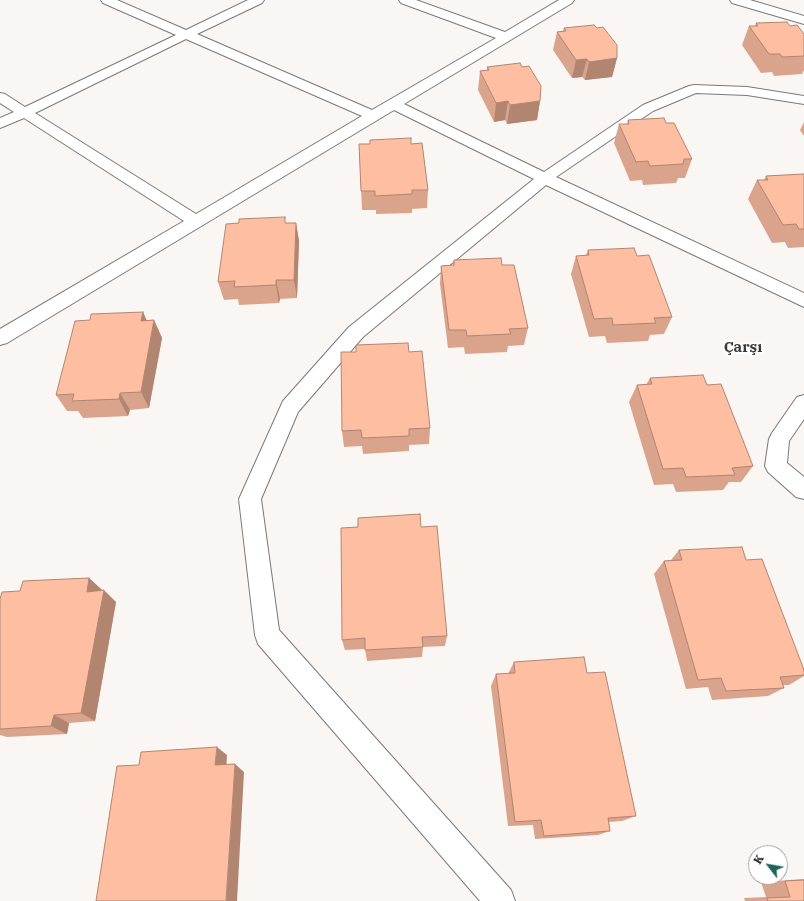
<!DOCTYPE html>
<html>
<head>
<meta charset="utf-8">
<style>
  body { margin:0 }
  #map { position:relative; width:804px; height:901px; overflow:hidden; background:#faf6f4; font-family:"IBM Plex Serif",serif }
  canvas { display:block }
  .north { position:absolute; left:748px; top:845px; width:40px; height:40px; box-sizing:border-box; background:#fff; border:1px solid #a3a2a2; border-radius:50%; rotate:301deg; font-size:11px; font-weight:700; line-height:16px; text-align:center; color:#181716 }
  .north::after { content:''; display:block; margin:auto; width:14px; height:18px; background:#1d6458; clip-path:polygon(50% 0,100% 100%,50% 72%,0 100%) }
</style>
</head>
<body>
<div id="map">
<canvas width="804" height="901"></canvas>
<div class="north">K</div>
</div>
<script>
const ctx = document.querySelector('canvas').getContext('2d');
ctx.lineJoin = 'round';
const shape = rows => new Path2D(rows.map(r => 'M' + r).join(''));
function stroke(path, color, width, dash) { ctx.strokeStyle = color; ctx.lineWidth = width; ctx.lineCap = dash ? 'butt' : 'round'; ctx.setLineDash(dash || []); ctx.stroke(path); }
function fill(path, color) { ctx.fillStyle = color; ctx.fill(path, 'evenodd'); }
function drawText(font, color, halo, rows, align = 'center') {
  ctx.font = font + ' "IBM Plex Serif",serif'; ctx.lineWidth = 4; ctx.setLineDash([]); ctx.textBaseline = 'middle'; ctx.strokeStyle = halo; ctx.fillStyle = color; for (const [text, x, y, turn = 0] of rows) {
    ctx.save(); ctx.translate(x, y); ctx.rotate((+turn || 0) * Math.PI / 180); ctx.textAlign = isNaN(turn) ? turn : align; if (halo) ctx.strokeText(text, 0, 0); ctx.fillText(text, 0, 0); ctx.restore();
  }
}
const street = shape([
  [101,0,117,0,186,30,248,0,264,0,262,3,197,34,372,110,496,38,401,3,399,0,416,0,505,32,559,0,574,0,572,3,404,104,544,172,643,105,689,86,694,85,747,87,804,96,804,104,747,95,696,93,653,111,556,177,804,293,804,307,546,185,363,337,298,412,261,499,279,630,511,890,515,901,480,901,258,644,255,635,239,499,283,401,349,327,534,179,394,110,7,343,0,345,0,329,184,221,24,118,0,128,0,118,14,112,0,103,0,93,5,94,25,107,176,35,103,3,101,0],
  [186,39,362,116,196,214,35,113,186,39],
  [804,395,804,419,789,441,787,463,804,477,804,499,796,497,768,472,765,466,769,439,772,433,797,397,804,395]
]);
const secondary = shape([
  [730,0,750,0,804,16,804,24,732,3,730,0]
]);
const wall = shape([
  [756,23,804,34,804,70,802,74,774,76,772,72,761,73,742,45,749,26,755,26],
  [564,28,617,58,612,77,585,80,582,77,572,78,553,50,557,32,563,31],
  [487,67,540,101,537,120,507,124,505,120,494,122,478,90,480,71,487,70],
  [628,120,666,123,692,159,685,178,678,178,676,183,643,185,642,180,630,181,614,143,619,124,627,124],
  [804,122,804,136,800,130],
  [359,144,411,144,428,190,427,208,412,209,412,213,376,214,376,210,362,210],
  [804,174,804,247,788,248,785,242,772,243,748,199,757,180,764,180,766,176],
  [286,223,296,223,299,241,297,298,280,299,279,303,239,305,238,299,224,300,218,282],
  [588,250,637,256,672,317,664,334,650,335,648,341,607,343,605,336,589,337,571,274,576,256,586,255],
  [454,260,502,265,528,328,524,345,508,346,507,352,465,354,464,347,448,348,440,284,441,266,453,265],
  [143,312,146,320,154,320,162,338,149,408,130,410,128,416,83,418,78,411,67,411,56,395,90,320],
  [409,352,430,428,429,444,409,445,409,451,363,454,362,446,344,447,342,431],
  [650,378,707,385,753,466,741,482,729,482,723,490,676,492,673,484,654,485,629,402,637,385,646,385],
  [421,527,447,636,445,646,423,647,422,657,367,661,365,649,345,650,342,640],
  [679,550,746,560,804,670,804,676,789,685,783,685,784,688,768,696,712,700,708,687,686,689,654,574,664,561,671,560],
  [89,578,102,590,116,602,95,721,69,723,67,734,7,737,0,735,0,599,20,591],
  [514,662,587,673,636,816,622,821,609,822,610,831,598,835,535,839,533,825,508,826,491,686,496,674,508,674],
  [804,879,804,901,745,901,744,898,766,897,761,882]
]);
const shadedWall = shape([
  [617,58,612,77,585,80,589,62],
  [587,59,582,77,572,78,576,60],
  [508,101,505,120,494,122,496,103],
  [540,101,537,120,507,124,510,105],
  [296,223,299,241,297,298,294,280],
  [276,280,280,299,279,303,276,285],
  [143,312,151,330,141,321],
  [154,320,162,338,149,408,141,392],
  [120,393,130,410,128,416,119,399],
  [89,578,102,590,99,604,87,592],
  [104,590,116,602,95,721,81,713],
  [54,715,69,723,67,734,51,726],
  [217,747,227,755,226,773,215,765],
  [235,764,244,772,237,901,226,901]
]);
const building = shape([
  [787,22,790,26,797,25,804,34,804,56,782,57,780,54,769,54,749,26,758,26,756,23,787,22],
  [594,25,597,28,603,27,617,45,617,58,589,62,587,59,576,60,557,32,566,31,564,28,594,25],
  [520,63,522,67,529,66,541,86,540,101,510,105,508,101,496,103,480,71,489,70,487,67,520,63],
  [664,118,666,123,674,123,692,159,684,159,683,164,650,166,648,161,636,162,619,124,629,124,628,120,664,118],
  [411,138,411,144,422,143,428,190,412,190,412,194,375,196,375,191,361,191,359,144,370,144,370,140,411,138],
  [804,174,804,229,799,229,796,224,783,225,757,180,768,180,766,176,804,174],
  [285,217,285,223,296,223,294,280,276,280,276,285,234,287,235,281,218,282,226,224,239,223,239,219,285,217],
  [634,248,637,256,649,255,672,317,654,318,656,323,613,325,612,318,594,319,576,256,589,255,588,250,634,248],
  [501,258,502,265,514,265,528,328,509,329,511,334,467,336,466,330,449,330,441,266,454,265,454,260,501,258],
  [143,312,141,321,154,320,141,392,120,393,119,399,72,401,74,394,56,395,75,321,90,320,91,314,143,312],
  [408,343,409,352,422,351,430,428,409,429,409,436,362,438,361,430,342,431,341,352,356,352,356,345,408,343],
  [703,375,707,385,721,384,753,466,732,468,735,475,686,477,683,468,663,469,637,385,652,384,650,378,703,375],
  [420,514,421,527,437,526,447,636,422,637,423,647,365,650,365,638,342,640,341,528,358,527,358,518,420,514],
  [742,547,746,560,762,559,804,670,804,675,780,677,784,688,726,691,721,678,698,680,664,561,682,560,679,550,742,547],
  [89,578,87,592,104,590,81,713,54,715,51,726,0,729,0,599,2,592,20,591,23,581,89,578],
  [584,657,587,673,605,672,636,816,608,818,610,831,544,836,541,820,515,822,496,674,515,673,514,662,584,657],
  [217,747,215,765,235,764,226,901,96,901,117,766,139,765,141,752,217,747],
  [804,880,804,901,768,901,767,898,790,897,785,881,804,880]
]);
const districtNames = [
  ["Çarşı",743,348]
];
stroke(street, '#7c7877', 2);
stroke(secondary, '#7c7877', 2);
fill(street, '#fff');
fill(secondary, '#fff');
fill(wall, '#daa38b');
fill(shadedWall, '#b28571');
fill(building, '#febea2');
stroke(building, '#b28571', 1);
drawText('bold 15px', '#3b3836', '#fff', districtNames);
</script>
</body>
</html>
